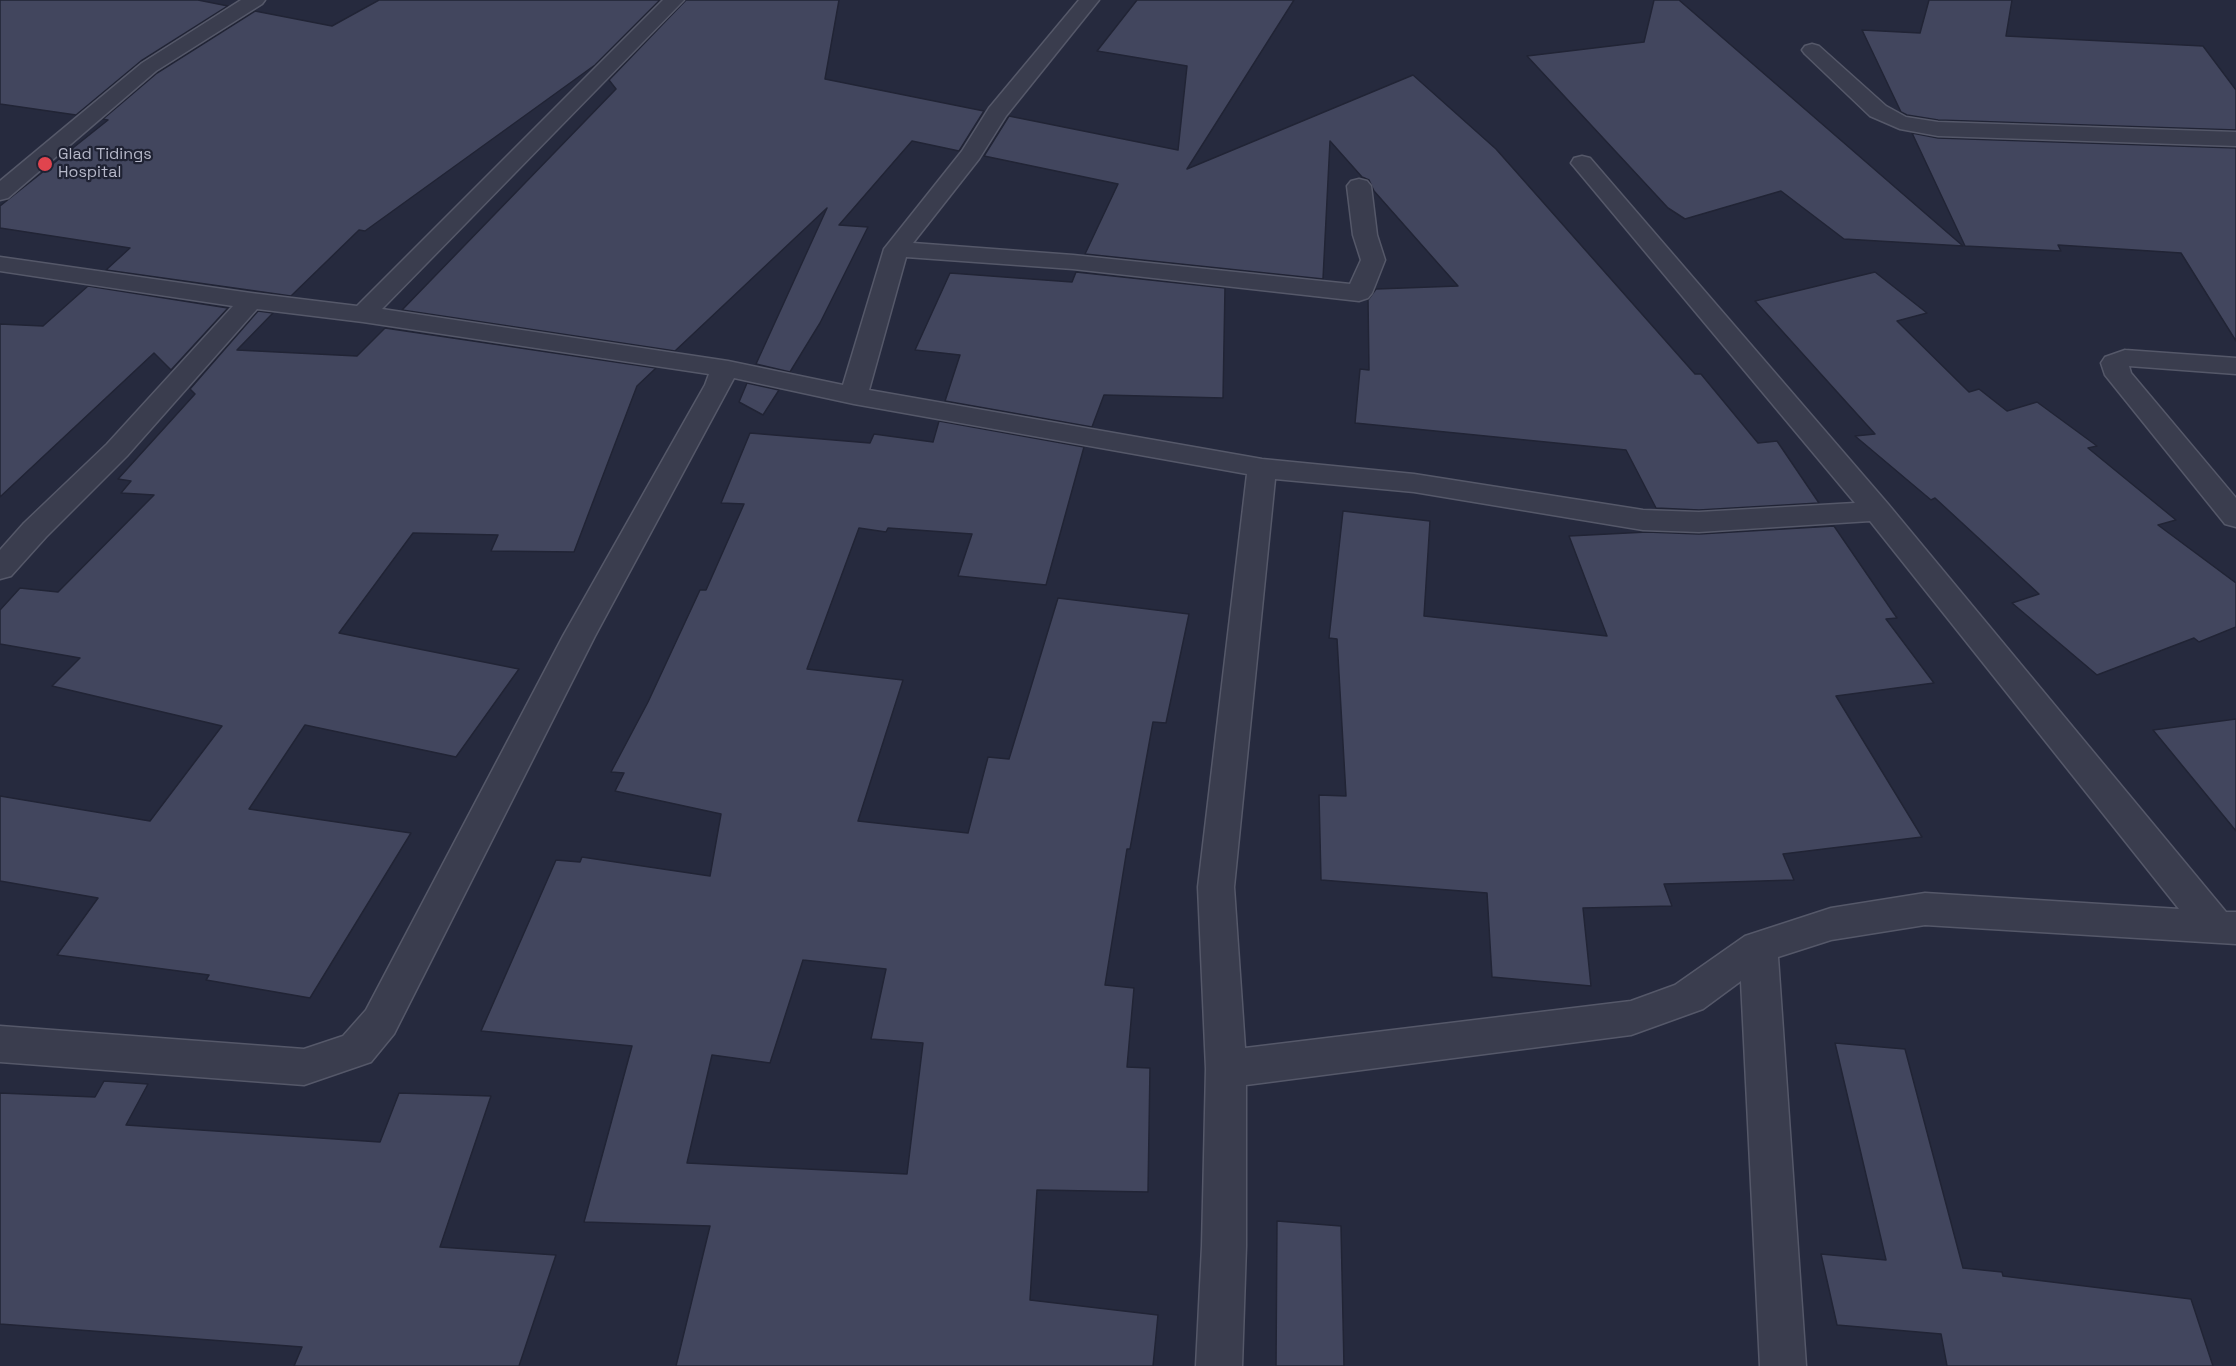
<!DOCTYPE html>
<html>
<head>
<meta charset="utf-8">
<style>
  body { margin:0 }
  canvas { display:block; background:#262a3e }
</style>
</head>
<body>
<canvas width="2236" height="1366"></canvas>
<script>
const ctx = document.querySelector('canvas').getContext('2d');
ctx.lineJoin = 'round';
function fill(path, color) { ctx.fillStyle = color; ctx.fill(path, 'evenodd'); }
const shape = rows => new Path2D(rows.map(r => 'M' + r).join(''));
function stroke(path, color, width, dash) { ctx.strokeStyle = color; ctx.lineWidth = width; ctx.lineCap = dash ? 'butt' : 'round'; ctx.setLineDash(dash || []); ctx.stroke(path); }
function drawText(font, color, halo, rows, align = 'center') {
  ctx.font = font + ' "Space Grotesk",sans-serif'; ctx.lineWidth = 4.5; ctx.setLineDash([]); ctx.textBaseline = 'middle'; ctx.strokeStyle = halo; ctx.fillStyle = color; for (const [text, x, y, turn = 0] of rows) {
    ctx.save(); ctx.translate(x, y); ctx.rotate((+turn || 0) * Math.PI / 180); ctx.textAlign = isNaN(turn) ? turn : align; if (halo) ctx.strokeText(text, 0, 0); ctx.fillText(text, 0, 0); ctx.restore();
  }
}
const building = shape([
  [0,0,198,0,228,6,141,61,76,115,0,104,0,0],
  [379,0,660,0,595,65,365,231,359,230,291,296,106,270,130,248,0,228,0,206,108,120,103,119,157,73,255,11,332,26,379,0],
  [686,0,839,0,825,79,984,111,959,151,912,141,839,225,868,227,820,323,790,372,756,364,827,208,675,351,402,310,616,89,609,80,686,0],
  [1137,0,1294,0,1187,169,1413,75,1496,149,1695,374,1701,374,1758,443,1777,441,1819,503,1699,510,1656,508,1626,450,1355,423,1360,369,1369,370,1368,300,1376,289,1458,286,1374,191,1369,180,1362,177,1330,141,1323,279,1085,254,1118,184,984,156,1009,116,1178,150,1187,66,1097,51,1137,0],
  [1654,0,1679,0,1963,246,1844,239,1781,191,1685,219,1668,208,1527,56,1644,42,1654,0],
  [1929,0,2012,0,2006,36,2203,46,2236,90,2236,130,1938,120,1907,115,1901,112,1862,30,1920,33,1929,0],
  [1912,133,1938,138,2236,148,2236,341,2181,253,2058,245,2061,251,1965,246,1912,133],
  [1076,272,1225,288,1223,398,1104,395,1092,427,945,401,960,355,915,350,950,273,1072,282,1076,272],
  [1875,272,1927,313,1897,321,1969,392,1979,389,2007,411,2037,402,2097,446,2088,448,2176,520,2158,525,2236,583,2236,627,2199,642,2194,638,2097,675,2012,603,2039,594,1935,498,1931,500,1855,436,1875,434,1755,301,1875,272],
  [88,286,228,308,171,370,154,353,0,497,0,324,43,326,88,286],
  [258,311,273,313,237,350,357,356,385,328,656,368,637,386,574,552,491,551,498,535,413,533,339,633,519,669,456,757,305,725,249,809,411,833,310,998,206,980,209,975,57,955,98,898,0,881,0,796,150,821,222,726,52,686,80,658,0,644,0,610,20,588,58,592,154,495,121,493,131,481,118,479,195,394,190,389,258,311],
  [747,383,779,390,763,415,739,402,747,383],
  [939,421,1084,447,1046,585,958,576,972,534,888,528,886,532,859,528,807,669,903,680,858,821,968,833,988,757,1009,759,1058,598,1189,614,1166,723,1153,722,1130,849,1127,849,1105,985,1134,988,1127,1067,1150,1068,1148,1192,1037,1190,1030,1300,1158,1315,1153,1366,676,1366,710,1226,584,1222,632,1046,481,1031,556,860,580,862,582,857,710,876,721,814,615,791,624,773,611,772,648,702,700,590,706,590,744,504,721,503,750,433,870,443,874,434,933,442,939,421],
  [803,960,886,969,871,1039,923,1043,907,1174,687,1163,712,1055,770,1063,803,960],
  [1343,511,1430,521,1424,616,1607,636,1569,536,1647,532,1699,534,1834,526,1897,618,1886,619,1934,683,1836,696,1922,837,1783,854,1794,880,1664,884,1672,906,1583,908,1591,986,1492,977,1487,893,1321,880,1319,795,1346,796,1337,639,1329,638,1343,511],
  [2236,719,2236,831,2153,730,2236,719],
  [1835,1043,1905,1049,1963,1268,2002,1272,2003,1276,2191,1299,2213,1366,1947,1366,1941,1334,1837,1325,1821,1254,1886,1260,1835,1043],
  [104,1081,148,1084,126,1125,380,1142,399,1093,491,1096,440,1247,556,1255,519,1366,294,1366,302,1347,0,1324,0,1093,95,1097,104,1081],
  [1277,1221,1341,1226,1344,1366,1276,1366,1277,1221]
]);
const minor = shape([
  [241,0,265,0,262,4,156,71,8,198,0,200,0,181,142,63,241,0],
  [663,0,684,0,382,309,728,361,843,385,884,249,962,151,989,108,1079,0,1099,0,1006,116,979,159,913,243,1073,255,1350,284,1361,260,1353,235,1347,186,1351,181,1359,179,1367,181,1371,186,1377,235,1385,260,1372,293,1368,298,1359,301,1073,269,906,257,869,390,1262,459,1414,474,1643,510,1699,512,1855,503,1571,163,1574,158,1582,156,1590,158,1888,504,2226,912,2236,912,2236,944,1925,925,1831,940,1778,957,1806,1366,1760,1366,1741,981,1703,1009,1631,1035,1246,1085,1246,1246,1242,1366,1196,1366,1202,1246,1206,1069,1198,887,1247,474,854,404,734,378,595,636,394,1034,371,1062,304,1085,0,1062,0,1026,304,1049,343,1036,366,1010,563,636,705,385,709,374,363,322,257,309,127,456,46,537,11,576,0,579,0,550,24,523,107,444,233,306,0,271,0,257,251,293,357,306,663,0],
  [1275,479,1414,492,1643,530,1699,532,1870,521,2179,909,1925,893,1831,908,1745,936,1675,985,1631,1001,1245,1048,1234,887,1275,479],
  [1812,44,1819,46,1886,106,1906,117,1938,122,2236,132,2236,146,1938,136,1900,129,1870,116,1805,54,1802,50,1805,46,1812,44],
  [2125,350,2236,358,2236,374,2129,366,2131,373,2236,498,2236,527,2225,524,2105,375,2101,363,2105,357,2125,350]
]);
const markers = [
  [45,164,8,"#e0444e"]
];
const farPoinames = [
  ["Glad Tidings",58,155],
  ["Hospital",58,173]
];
fill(building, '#42465e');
stroke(building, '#212435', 1.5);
stroke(minor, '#555869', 3);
fill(minor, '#3a3d4e');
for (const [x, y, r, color] of markers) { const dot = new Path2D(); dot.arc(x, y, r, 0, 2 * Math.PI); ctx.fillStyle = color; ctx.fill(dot); stroke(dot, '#1f2233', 2); }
drawText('16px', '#b6b8c9', '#1f2233', farPoinames, 'left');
</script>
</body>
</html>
